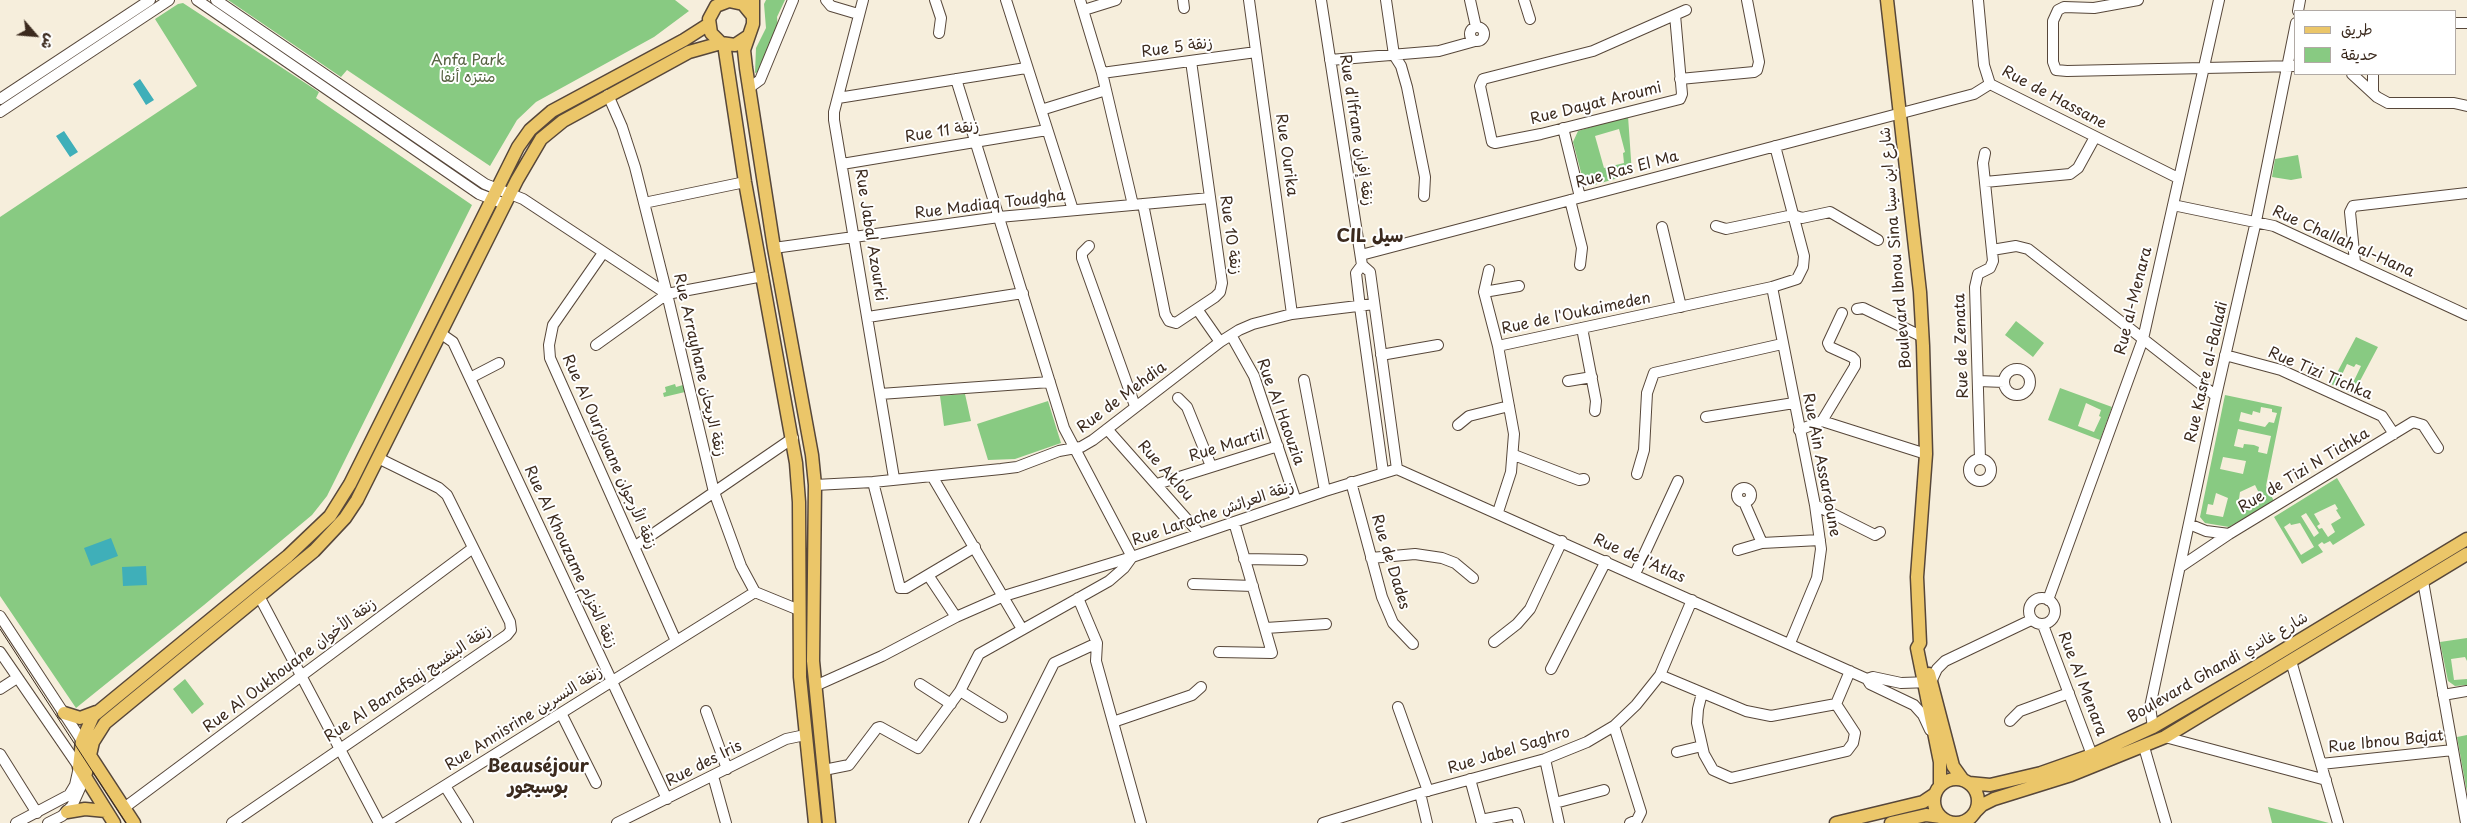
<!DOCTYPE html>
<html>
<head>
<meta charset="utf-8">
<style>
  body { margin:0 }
  #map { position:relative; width:2467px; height:823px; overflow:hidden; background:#f6eedc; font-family:"Playpen Sans","Playpen Sans Arabic",sans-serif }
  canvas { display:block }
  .legend { position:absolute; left:2294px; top:10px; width:162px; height:65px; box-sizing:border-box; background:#fff; border:1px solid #b1aaa5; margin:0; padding:6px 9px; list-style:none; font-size:15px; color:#3b2a1e }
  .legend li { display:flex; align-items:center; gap:10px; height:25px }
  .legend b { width:25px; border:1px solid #b1aaa5 }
  .north { position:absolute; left:10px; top:10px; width:50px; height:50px; -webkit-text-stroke:4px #fff; paint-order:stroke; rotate:117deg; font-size:14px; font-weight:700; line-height:20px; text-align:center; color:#3b2a1e }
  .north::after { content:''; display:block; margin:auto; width:18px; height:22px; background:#3b2a1e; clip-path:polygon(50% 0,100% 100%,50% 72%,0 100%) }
</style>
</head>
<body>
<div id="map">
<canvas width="2467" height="823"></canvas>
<ul class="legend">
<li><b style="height:6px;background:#ebc669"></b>طريق</li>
<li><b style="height:14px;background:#88ca82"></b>حديقة</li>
</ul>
<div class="north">ش</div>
</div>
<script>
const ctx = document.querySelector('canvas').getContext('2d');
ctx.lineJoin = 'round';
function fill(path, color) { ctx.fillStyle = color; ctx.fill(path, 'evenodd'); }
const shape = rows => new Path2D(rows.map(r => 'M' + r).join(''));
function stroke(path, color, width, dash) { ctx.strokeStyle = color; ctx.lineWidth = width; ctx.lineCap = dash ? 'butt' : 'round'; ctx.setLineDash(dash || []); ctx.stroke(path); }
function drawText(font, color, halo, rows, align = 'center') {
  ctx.font = font + ' "Playpen Sans","Playpen Sans Arabic",sans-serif'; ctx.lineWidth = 4; ctx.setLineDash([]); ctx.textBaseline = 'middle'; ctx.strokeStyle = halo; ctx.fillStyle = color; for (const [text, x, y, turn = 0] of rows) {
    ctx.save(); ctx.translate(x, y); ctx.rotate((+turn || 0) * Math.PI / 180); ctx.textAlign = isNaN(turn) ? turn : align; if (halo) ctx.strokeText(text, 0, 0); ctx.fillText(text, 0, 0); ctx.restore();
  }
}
const green = shape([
  [228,0,675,0,689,11,654,37,536,102,517,120,490,166,347,70,341,77],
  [766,0,785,0,777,17,778,28,758,72,755,73,756,48,766,28,764,4],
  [183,3,319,92,316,98,472,205,327,496,312,515,204,605,76,708,0,596,0,217,197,86,155,19,178,4],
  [1628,116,1632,174,1594,185,1588,184,1583,180,1573,142,1578,131],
  [1619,129,1625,152,1623,153,1624,163,1604,168,1595,136],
  [2298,155,2302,178,2291,180,2272,177,2275,159],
  [2016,321,2044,343,2033,357,2005,335],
  [2356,337,2378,347,2353,394,2331,384],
  [2347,364,2354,367,2356,364,2361,366,2350,389,2338,383],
  [675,384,676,387,683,385,685,392,664,397,663,393,666,392,665,387],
  [2060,388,2112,407,2100,440,2048,420],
  [2086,403,2101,410,2099,416,2101,417,2094,432,2078,426],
  [965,394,971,421,944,426,940,396],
  [2225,395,2282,407,2266,486,2274,501,2229,527,2205,523,2200,517],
  [2261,407,2272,409,2272,412,2277,413,2274,423,2269,422,2265,427,2239,421,2241,412,2252,415,2253,411,2260,413],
  [2238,429,2271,436,2267,454,2258,452,2259,447,2254,445,2244,444,2243,448,2234,446],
  [2223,457,2246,461,2243,474,2220,469],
  [2255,485,2262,499,2246,510,2239,499,2240,492],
  [2216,493,2228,498,2223,517,2206,514,2208,504,2213,505],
  [1048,401,1061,443,1015,459,988,460,977,424],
  [2337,478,2365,525,2333,545,2330,541,2324,544,2322,542,2318,545,2323,552,2302,564,2274,517],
  [2335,504,2338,509,2336,510,2341,518,2331,524,2335,532,2328,537,2322,528,2319,529,2317,526,2320,524,2314,514],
  [2306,513,2319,533,2314,537,2301,516],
  [2290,523,2291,525,2300,523,2314,547,2301,555,2284,527],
  [2467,638,2467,661,2465,657,2451,659,2454,680,2467,679,2467,685,2455,686,2448,681,2440,642],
  [185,679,204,704,192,714,173,689],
  [2467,735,2467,792,2457,737],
  [2268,807,2329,823,2272,823]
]);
const water = shape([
  [140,79,154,100,146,105,133,84],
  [64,131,78,152,70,157,56,136],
  [111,538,118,556,91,566,84,548],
  [146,566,147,585,123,586,122,567]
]);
const minor = shape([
  [197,0,479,194,505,204],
  [216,0,485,184,523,199,667,294],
  [826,0,831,6,858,14],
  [863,0,834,112,834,120,894,478],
  [935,0,941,18,939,33],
  [1006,0,1073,210],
  [1080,0,1102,73,1133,205],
  [1183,0,1184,8],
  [1249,0,1292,314],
  [1321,0,1362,265,1370,272,1397,469],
  [1386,0,1394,55,1401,66,1407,87,1425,177,1424,196],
  [1470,0,1476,27],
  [1524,0,1530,19],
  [1978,0,1984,65,1990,84,2178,178],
  [2138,0,2094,8,2064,7,2058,10,2053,21,2053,62,2056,70,2067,71,2296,66],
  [1084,10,1116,0],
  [2298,11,2300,0],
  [1675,15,1682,94,1680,99,1541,134,1495,143,1492,142,1480,86,1483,79,1593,51,1686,10],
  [2456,23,2467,23],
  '1470 34a7 7 0 1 1 14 0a7 7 0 1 1-14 0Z',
  [1330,60,1439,51,1475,41],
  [1102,73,1256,52],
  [2352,74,2377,97,2388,103,2454,103,2467,106],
  [1680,79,1754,72,1757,70,1759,62,1747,0],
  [749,88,760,80,793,0],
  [2373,93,2373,74],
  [608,95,622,127,635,167,667,294,714,492,741,566,755,592,799,610],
  [838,98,1026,68],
  [0,99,150,0],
  [1041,110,1106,90],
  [0,112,169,0],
  [1563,128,1580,197],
  [842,164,1047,130],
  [1985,182,2070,174,2078,168,2095,137],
  [1570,200,1582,248,1580,265],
  [644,203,745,182],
  [1143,204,1165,314,1169,321,1176,323,1215,297,1220,292,1222,283,1191,61],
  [2173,205,2274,226,2467,315],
  [1716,226,1726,229,1793,215,1802,218,1830,212,1878,240],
  [1662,227,1681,307],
  [1089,246,1082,253,1082,258,1135,406],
  [774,248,999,217,1210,198],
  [1992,250,2016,246,2028,249,2216,396],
  [603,253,553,325,549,345,550,358,676,641],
  [1361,255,1974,94,1990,84],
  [2355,262,2350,212,2353,206,2467,193],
  [1362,265,1356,273,1360,307,1383,472],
  [1489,270,1484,292,1498,346,1514,434,1511,472,1498,512],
  [1772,287,1815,505,1821,549,1817,578,1790,643],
  [1484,292,1519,286],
  [1197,309,1220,342],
  [1857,309,1863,308,1923,337],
  [868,317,1023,293],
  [1582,328,1596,401,1595,411],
  [440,333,453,342,667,799],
  [1231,335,1254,376,1296,501],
  [596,345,667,294,763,276],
  [1498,346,1772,287,1797,279,1803,267,1804,256,1775,146],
  [1381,355,1438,345],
  [2225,355,2281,370,2382,416,2394,434],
  '2004 382a13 13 0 1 1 26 0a13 13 0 1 1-26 0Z',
  [470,378,499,363],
  [1304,380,1325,491],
  [1568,381,1592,377],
  [1978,381,2004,382],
  [880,394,1050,382],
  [1178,398,1187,407,1211,466],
  [1706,417,1794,403],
  [1822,421,1855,366,1855,360,1852,357,1830,347,1828,343,1842,313],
  [1458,425,1469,416,1509,406],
  [1107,429,1199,533],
  [1799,430,1822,421,1926,454],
  [1514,455,1579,480,1584,479],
  [1980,459,1975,287,1978,274,1990,268,1993,261,1983,163,1985,153],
  '1969 470a11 11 0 1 1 22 0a11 11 0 1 1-22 0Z',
  [1397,469,1867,679,1870,684,1914,705,1923,715,1930,730],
  [1637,474,1644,450,1647,393,1654,373,1782,344],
  [932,476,1022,629],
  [873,482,900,588,906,588,975,547],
  [1351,482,1382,597,1393,623,1413,644],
  [1157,484,1278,446],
  [815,485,873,482,1001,469,1017,467,1059,451,1081,447,1093,440,1220,342,1239,330,1253,324,1292,314,1374,304],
  '1737 495a7 7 0 1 1 14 0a7 7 0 1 1-14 0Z',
  [1744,502,1762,543],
  [1815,505,1875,535,1880,532],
  [2189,524,2206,531,2229,534],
  [634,547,793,438],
  [1738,550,1762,543,1820,540],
  [1371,558,1415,554,1442,558,1455,563,1473,578],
  [1244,559,1302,560],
  [2180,567,2229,534,2413,422,2423,425,2438,448],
  [1635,574,1678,481],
  [928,575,956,617],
  [2423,581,2466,823],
  [1193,584,1253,586],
  [259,596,379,823],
  '2029 611a13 13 0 1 1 26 0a13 13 0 1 1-26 0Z',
  [1078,598,1097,643,1096,661,1141,823],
  [2048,600,2143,339,2219,0],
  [0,616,82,741],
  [2043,625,2092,755],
  [1266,628,1326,624],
  [1494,642,1517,624,1530,609,1562,541],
  [0,652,79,767,75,785,69,795,16,823],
  [1219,652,1272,653,1234,522],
  [2291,661,2338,823],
  [1551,669,1606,561],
  [1660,675,1746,711,1771,716,1836,704,1850,671],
  [1867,679,1873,677,1901,683,1931,682,1937,669,1945,661,2031,620],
  [920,684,951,704],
  [815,686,882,656,956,617,1004,596,1132,557,1064,428,956,79],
  [0,689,17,678],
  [960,691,1002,717],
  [1702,693,1698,709,1697,723,1704,754,1713,770,1731,778,1847,751,1853,743,1855,733,1836,704],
  [2443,695,2467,691],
  [1398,707,1428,791],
  [706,711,727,769],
  [561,713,596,783],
  [2010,721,2020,711,2069,693],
  [1113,722,1192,695,1201,687],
  [1614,726,1641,812,1637,820,1630,823],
  [2153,727,2150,707,2216,396,2256,221,2296,23],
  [2165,737,2326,780],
  [2144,747,2166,823],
  [1677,752,1702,746],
  [0,754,37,813],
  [1545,759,1559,823],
  [2321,764,2453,750],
  [824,770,849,765,877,728,880,727,918,748,960,691,979,654,1109,581,1124,568,1132,557,1325,491,1397,469],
  [713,776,726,823],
  [1470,779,1482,823],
  [445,786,468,823],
  [1420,793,1427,823],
  [1555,803,1604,790],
  [124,808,473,548],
  [1481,820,1516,813,1519,823],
  [48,823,62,816,72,806,85,777],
  [232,823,507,635,511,630,510,622,447,495,439,488,378,458],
  [385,823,755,592],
  [617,823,786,739,805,735],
  [974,823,1054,663,1097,643],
  [1323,823,1420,793,1545,759,1587,742,1614,726,1636,705,1660,675,1692,600]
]);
const major = shape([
  [753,0,753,24,744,50,746,68,774,248,812,455,815,485,813,661,829,823],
  [1887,0,1920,292,1923,346,1926,454,1917,577,1920,643,1917,648,1940,762,1940,785],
  [747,37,735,45,721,43,711,33,709,19,716,6,729,1,743,4,752,15],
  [724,44,745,182,796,463,799,502,800,677,815,823],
  [1929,674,1953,766,1963,780],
  [64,713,80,718,96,712],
  [89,754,134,823],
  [85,777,93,742,105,723,314,551,345,518,357,500,517,180,541,139,563,121,689,52,721,43],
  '1934 801a22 22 0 1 1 44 0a22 22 0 1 1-44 0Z',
  [1969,783,1990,785,2041,773,2092,755,2153,727,2249,671,2467,539],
  [67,812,85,809,106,811],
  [1975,812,1982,805,1994,799,2071,775,2165,737,2467,554],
  [114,823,79,767,82,741,93,716,288,556,330,516,350,484,518,147,530,130,552,111,684,40,709,24],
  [1836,823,1923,802,1935,794],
  [1891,823,1926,815,1941,817]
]);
const tram = shape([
  [0,629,126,823]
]);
const streetNames = [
  ["Rue 5 زنقة",1177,48,-8],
  ["Rue de Hassane",2054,98,28],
  ["Rue Dayat Aroumi",1596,104,-14],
  ["Rue d'Ifrane زنقة إفران",1356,130,81],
  ["Rue 11 زنقة",942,132,-9],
  ["Rue Ourika",1286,155,82],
  ["Rue Ras El Ma",1627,170,-15],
  ["Rue Madiaq Toudgha",990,205,-7],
  ["Rue Jabal Azourki",870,235,81],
  ["Rue 10 زنقة",1230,235,82],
  ["Rue Challah al-Hana",2343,242,24],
  ["Boulevard Ibnou Sina شارع ابن سينا",1896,248,-95],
  ["Rue al-Menara",2134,301,-76],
  ["Rue de l'Oukaimeden",1576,314,-12],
  ["Rue de Zenata",1962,346,-92],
  ["Rue Arrayhane زنقة الريحان",699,365,77],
  ["Rue Kasre al-Baladi",2207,372,-77],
  ["Rue Tizi Tichka",2320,374,23],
  ["Rue de Mehdia",1122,398,-37],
  ["Rue Al Haouzia",1280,412,70],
  ["Rue Martil",1227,446,-17],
  ["Rue Al Ourjouane زنقة الأرجوان",609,452,66],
  ["Rue Ain Assardoune",1821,465,79],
  ["Rue Aklou",1165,471,48],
  ["Rue de Tizi N Tichka",2304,471,-31],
  ["Rue Larache زنقة العرائش",1213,514,-19],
  ["Rue Al Khouzame زنقة الخزام",570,557,65],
  ["Rue de l'Atlas",1639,559,24],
  ["Rue de Dades",1390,562,73],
  ["Rue Al Oukhouane زنقة الأخوان",290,666,-37],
  ["Boulevard Ghandi شارع غاندي",2218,668,-30],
  ["Rue Al Banafsaj زنقة البنفسج",408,684,-34],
  ["Rue Al Menara",2082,684,69],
  ["Rue Annisrine زنقة النسرين",524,719,-32],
  ["Rue Ibnou Bajat",2386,742,-6],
  ["Rue Jabel Saghro",1509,751,-17],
  ["Rue des Iris",704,764,-27]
];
const parkNames = [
  ["Anfa Park",468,61],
  ["منتزه أنفا",468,78]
];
const quarterNames = [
  ["CIL سيل",1370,237],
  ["Beauséjour",538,767],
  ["بوسيجور",538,788]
];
fill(green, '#88ca82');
fill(water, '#3fafb9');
stroke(minor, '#57473a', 12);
stroke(major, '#57473a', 15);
stroke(minor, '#fff', 10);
stroke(major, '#ebc669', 12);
stroke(tram, '#3b2a1e', 1);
drawText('15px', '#3b2a1e', '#fff', streetNames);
drawText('15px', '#566241', '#fff', parkNames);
drawText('bold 18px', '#3b2a1e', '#fff', quarterNames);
</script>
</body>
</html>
